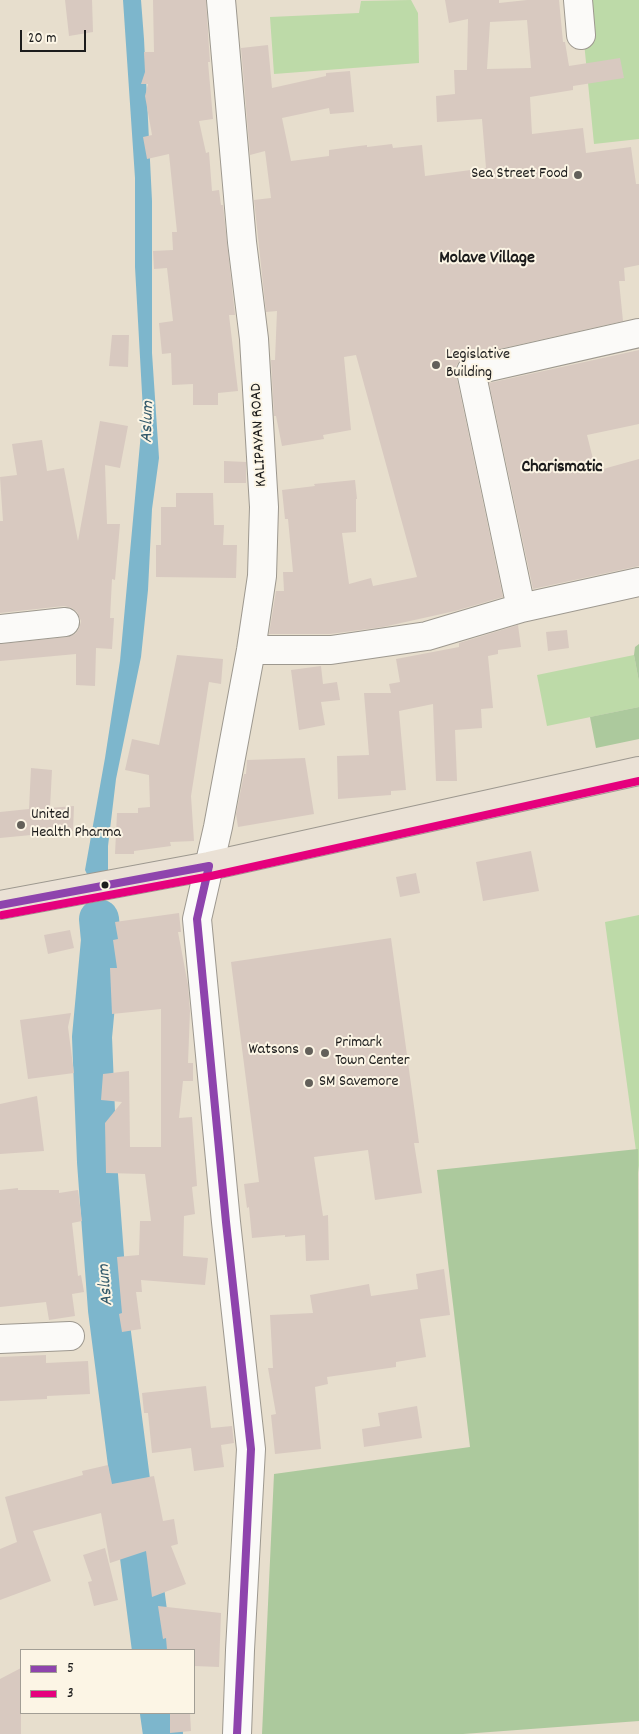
<!DOCTYPE html>
<html>
<head>
<meta charset="utf-8">
<style>
  body { margin:0 }
  #map { position:relative; width:639px; height:1734px; overflow:hidden; background:#e7decd; font-family:Dekko,sans-serif }
  canvas { display:block }
  .legend { position:absolute; left:20px; top:1649px; width:175px; height:65px; box-sizing:border-box; background:#fcf5e5; border:1px solid #a29e95; margin:0; padding:6px 9px; list-style:none; font-size:15px; color:#1c1c1c }
  .legend li { display:flex; align-items:center; gap:10px; height:25px }
  .legend b { width:25px; border:1px solid #a29e95 }
  .scale { position:absolute; left:20px; top:30px; width:66px; height:22px; box-sizing:border-box; border:2px solid #1c1c1c; border-top:0; padding-left:6px; font-size:15px; line-height:18px; white-space:nowrap; color:#1c1c1c; -webkit-text-stroke:4px #fcf5e5; paint-order:stroke }
</style>
</head>
<body>
<div id="map">
<canvas width="639" height="1734"></canvas>
<ul class="legend">
<li><b style="height:6px;background:#8e44ad"></b>5</li>
<li><b style="height:6px;background:#e5007d"></b>3</li>
</ul>
<div class="scale">20 m</div>
</div>
<script>
const ctx = document.querySelector('canvas').getContext('2d');
ctx.lineJoin = 'round';
function fill(path, color) { ctx.fillStyle = color; ctx.fill(path, 'evenodd'); }
const shape = rows => new Path2D(rows.map(r => 'M' + r).join(''));
function stroke(path, color, width, dash) { ctx.strokeStyle = color; ctx.lineWidth = width; ctx.lineCap = dash ? 'butt' : 'round'; ctx.setLineDash(dash || []); ctx.stroke(path); }
function drawText(font, color, halo, rows, align = 'center') {
  ctx.font = font + ' Dekko,sans-serif'; ctx.lineWidth = 4; ctx.setLineDash([]); ctx.textBaseline = 'middle'; ctx.strokeStyle = halo; ctx.fillStyle = color; for (const [text, x, y, turn = 0] of rows) {
    ctx.save(); ctx.translate(x, y); ctx.rotate((+turn || 0) * Math.PI / 180); ctx.textAlign = isNaN(turn) ? turn : align; if (halo) ctx.strokeText(text, 0, 0); ctx.fillText(text, 0, 0); ctx.restore();
  }
}
const green = shape([
  [411,0,418,13,419,63,274,74,270,17,359,13,361,1],
  [583,0,639,0,639,139,594,144,584,42],
  [634,655,639,682,639,707,547,726,537,675],
  [639,915,639,1173,605,922]
]);
const forest = shape([
  [639,644,639,682,634,655,635,647],
  [639,707,639,739,596,748,590,717],
  [638,1149,639,1721,463,1734,262,1734,274,1474,470,1447,437,1170]
]);
const water = shape([
  [123,0,141,0,144,39,152,201,152,353,159,458,152,509,148,590,141,657,116,779,108,846,108,870,88,876,85,870,105,758,120,661,143,411,135,267,135,178]
]);
const river = shape([
  [99,919,101,940,92,1037,97,1162,108,1310,152,1650],
  [160,1713,163,1734]
]);
const building = shape([
  [65,0,92,0,93,32,69,36],
  [153,0,206,0,209,48,210,62,208,62,213,119,199,121,206,153,209,152,212,191,219,190,221,205,223,205,235,315,229,315,238,391,218,393,218,405,193,405,193,384,172,385,171,353,162,354,159,323,173,321,167,268,154,269,153,251,173,250,172,232,177,232,169,154,147,159,143,137,152,135,145,96,148,84,141,84,145,72,144,52,154,52],
  [445,0,499,0,499,3,527,0,559,0,563,42,565,42,569,66,620,58,624,78,573,86,573,90,530,97,532,134,583,128,586,153,631,147,636,184,639,184,639,265,624,268,625,281,619,281,623,321,468,356,461,359,456,366,456,374,503,597,455,611,383,627,330,634,269,634,276,591,284,591,283,572,293,572,288,519,285,519,282,490,315,486,314,484,355,480,357,499,356,499,356,532,342,533,349,584,371,578,373,586,417,577,356,355,344,357,351,430,323,435,324,439,282,446,276,416,274,416,271,360,275,360,277,311,266,312,254,200,271,198,265,151,250,155,241,48,268,45,272,88,326,76,326,73,350,71,354,112,330,114,329,108,282,118,291,161,329,156,329,150,367,145,367,147,392,144,393,148,422,145,425,176,486,168,482,119,437,122,436,96,455,94,454,70,467,70,468,19,449,23],
  [527,20,531,68,487,69,490,22],
  [112,335,129,335,128,367,109,366],
  [639,350,639,424,587,435,596,471,639,459,639,566,533,589,489,383],
  [100,421,128,426,120,468,105,465,107,524,120,524,115,580,112,579,110,618,114,618,112,649,96,648,95,686,76,685,76,654,0,661,0,644,67,637,75,634,79,629,81,621,77,612,72,608,64,606,0,613,0,521,3,521,0,477,17,475,12,444,42,440,47,471,64,468,78,541],
  [224,461,246,462,246,483,224,483],
  [176,493,213,493,214,525,224,525,223,545,237,545,236,578,156,577,156,545,161,545,161,507,176,507],
  [518,625,521,647,498,650,498,654,488,656,493,708,481,709,482,728,455,730,457,781,436,781,433,704,399,711,406,790,391,791,391,795,338,799,337,756,369,755,364,693,391,693,389,684,400,682,396,659,459,647,459,643],
  [567,630,569,648,548,651,546,632],
  [177,655,223,659,221,684,209,682,191,796,194,841,170,842,171,846,134,851,134,854,115,854,117,813,138,813,138,808,150,807,149,775,125,770,132,739,159,745],
  [321,666,323,684,337,682,340,700,321,702,325,725,299,730,291,670],
  [305,758,314,814,238,827,236,814,244,774,246,774,247,760],
  [31,768,52,770,50,808,74,806,73,831,0,838,0,812,29,809],
  [531,851,539,891,483,901,476,862],
  [416,873,420,893,400,897,396,877],
  [179,913,181,932,178,932,188,985,190,1011,188,1063,193,1063,193,1081,183,1081,179,1118,192,1117,197,1186,192,1187,195,1214,184,1216,183,1256,208,1258,205,1285,141,1280,142,1292,136,1292,141,1329,122,1332,119,1314,122,1313,117,1257,139,1255,140,1221,151,1221,145,1174,106,1173,105,1123,122,1102,101,1100,103,1074,129,1071,130,1147,161,1147,161,1009,112,1014,110,968,117,968,113,940,118,939,115,922],
  [70,930,74,948,48,954,44,935],
  [391,938,419,1143,414,1143,422,1193,375,1200,368,1150,314,1157,323,1216,328,1215,329,1260,306,1261,305,1235,285,1237,285,1235,252,1238,249,1207,247,1208,244,1184,259,1182,231,962],
  [71,1013,68,1027,74,1073,28,1079,20,1020],
  [37,1096,44,1151,0,1154,0,1104],
  [18,1188,18,1190,59,1190,59,1193,78,1190,82,1221,72,1223,78,1276,81,1275,84,1292,72,1294,75,1316,49,1320,46,1302,0,1307,0,1190],
  [444,1269,450,1315,420,1319,426,1357,396,1362,396,1367,327,1377,328,1384,315,1387,321,1449,275,1454,271,1415,276,1414,268,1368,273,1368,270,1315,313,1313,310,1295,369,1284,371,1296,418,1289,416,1274],
  [46,1355,46,1363,88,1361,90,1394,47,1396,47,1399,0,1401,0,1357],
  [206,1386,211,1428,232,1426,234,1443,221,1445,224,1467,194,1471,191,1448,152,1453,148,1413,144,1413,142,1393],
  [417,1406,422,1438,364,1447,362,1429,380,1426,378,1413],
  [108,1465,112,1484,154,1476,163,1521,174,1519,178,1544,171,1546,186,1584,152,1597,146,1551,110,1563,101,1513,33,1531,51,1581,0,1600,0,1549,17,1542,5,1497,83,1475,82,1471],
  [105,1548,118,1600,94,1606,88,1582,92,1581,83,1555],
  [158,1606,221,1613,219,1667,194,1666,195,1650,167,1650,166,1638,163,1639],
  [21,1668,21,1734,0,1734,0,1679],
  [170,1713,190,1713,191,1731,170,1733]
]);
const minor = shape([
  [221,0,242,242,254,339,264,507,262,576,251,650,218,827,197,919,226,1222,251,1449,240,1650,237,1734],
  [578,0,581,35],
  [521,608,471,371,639,333],
  [0,629,65,622],
  [251,650,331,650,427,636,521,608,639,582],
  [0,1339,70,1336]
]);
const major = shape([
  [0,905,209,866,639,771]
]);
const bus1 = shape([
  [209,866,197,919,226,1222,251,1449,237,1734],
  [0,905,209,866]
]);
const bus2 = shape([
  [2,915,211,876,639,781]
]);
const markers = [
  [578,175,5,"#63605a"],
  [436,365,5,"#63605a"],
  [21,825,5,"#63605a"],
  [105,885,4.5,"#1c1c1c"],
  [309,1051,5,"#63605a"],
  [325,1053,5,"#63605a"],
  [309,1083,5,"#63605a"]
];
const poiNames = [
  ["Sea Street Food",568,175,"right"],
  ["Legislative",446,356],
  ["Building",446,374],
  ["United",31,816],
  ["Health Pharma",31,834],
  ["Primark",335,1044],
  ["Town Center",335,1062],
  ["Watsons",299,1051,"right"],
  ["SM Savemore",319,1083]
];
const streetNames = [
  ["KALIPAYAN ROAD",260,435,-93]
];
const neighbourhoodNames = [
  ["Molave Village",487,260],
  ["Charismatic",562,469]
];
const waterNames = [
  ["Aslum",149,422,-88],
  ["Aslum",107,1285,-95]
];
fill(green, '#bddaa8');
fill(forest, '#acc99d');
fill(water, '#7db6cc');
stroke(river, '#7db6cc', 40);
fill(building, '#d8c9c0');
stroke(minor, '#9d988f', 30);
stroke(major, '#9d988f', 30);
stroke(minor, '#fbfaf8', 28);
stroke(major, '#eae1d5', 28);
stroke(bus1, '#8e44ad', 8);
stroke(bus2, '#e5007d', 8);
for (const [x, y, r, color] of markers) { const dot = new Path2D(); dot.arc(x, y, r, 0, 2 * Math.PI); ctx.fillStyle = color; ctx.fill(dot); stroke(dot, '#fcf5e5', 2); }
drawText('16px', '#1c1c1c', '#fcf5e5', poiNames, 'left');
drawText('16px', '#1c1c1c', '#fcf5e5', streetNames);
drawText('bold 18px', '#1c1c1c', '#fcf5e5', neighbourhoodNames);
drawText('italic 18px', '#335a6b', '#fcf5e5', waterNames);
</script>
</body>
</html>
